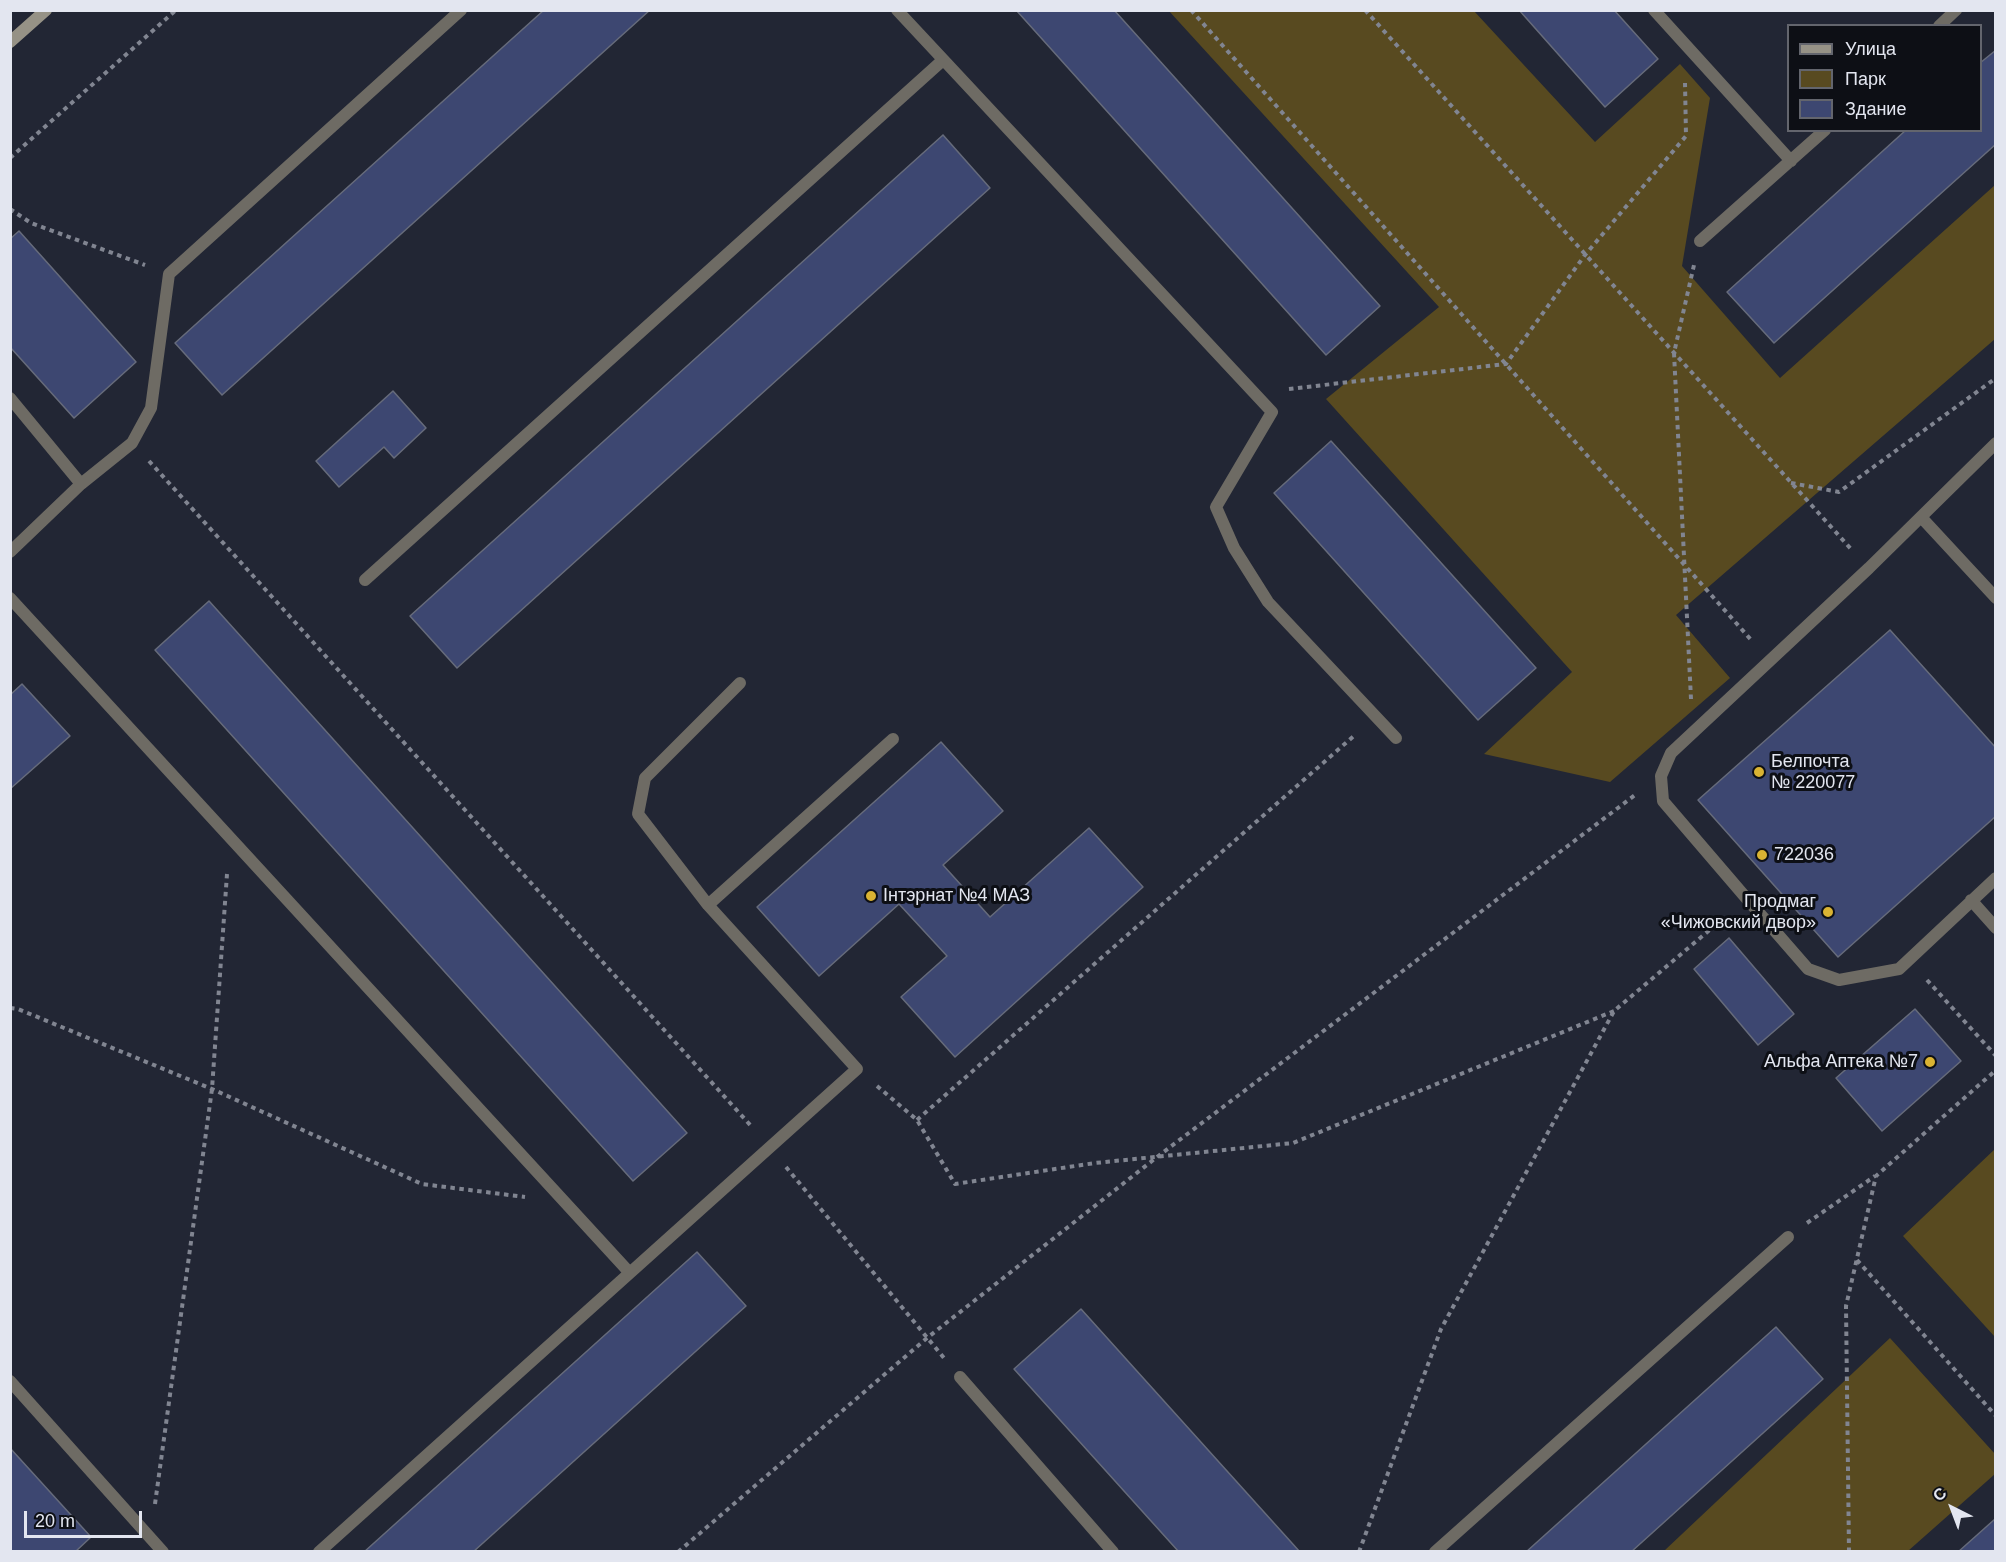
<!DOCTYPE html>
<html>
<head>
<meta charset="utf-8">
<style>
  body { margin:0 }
  #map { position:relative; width:2006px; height:1562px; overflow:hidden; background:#222634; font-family:Arial,sans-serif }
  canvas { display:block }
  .frame { position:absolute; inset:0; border:12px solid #e3e6f0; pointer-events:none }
  .legend { position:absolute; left:1787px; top:24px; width:195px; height:108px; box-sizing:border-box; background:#0d0f15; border:2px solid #63656d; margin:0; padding:8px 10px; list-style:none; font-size:18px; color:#e3e6f0 }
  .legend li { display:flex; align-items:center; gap:12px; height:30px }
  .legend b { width:30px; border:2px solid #63656d }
  .north { position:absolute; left:1922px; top:1478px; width:60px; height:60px; -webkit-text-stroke:4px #0d0f15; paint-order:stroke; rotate:318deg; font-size:16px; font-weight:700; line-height:24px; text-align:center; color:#e3e6f0 }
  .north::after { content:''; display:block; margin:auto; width:21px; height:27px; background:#e3e6f0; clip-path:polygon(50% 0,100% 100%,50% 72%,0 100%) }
  .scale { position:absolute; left:24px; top:1511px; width:118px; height:27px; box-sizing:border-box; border:3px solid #e3e6f0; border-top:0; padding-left:8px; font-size:18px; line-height:21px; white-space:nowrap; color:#e3e6f0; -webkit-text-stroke:4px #0d0f15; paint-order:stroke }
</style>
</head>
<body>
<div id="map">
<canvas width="2006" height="1562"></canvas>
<div class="frame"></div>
<ul class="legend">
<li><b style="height:8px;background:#969286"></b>Улица</li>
<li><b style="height:16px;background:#584a20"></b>Парк</li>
<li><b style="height:16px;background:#3d4771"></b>Здание</li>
</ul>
<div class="north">С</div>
<div class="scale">20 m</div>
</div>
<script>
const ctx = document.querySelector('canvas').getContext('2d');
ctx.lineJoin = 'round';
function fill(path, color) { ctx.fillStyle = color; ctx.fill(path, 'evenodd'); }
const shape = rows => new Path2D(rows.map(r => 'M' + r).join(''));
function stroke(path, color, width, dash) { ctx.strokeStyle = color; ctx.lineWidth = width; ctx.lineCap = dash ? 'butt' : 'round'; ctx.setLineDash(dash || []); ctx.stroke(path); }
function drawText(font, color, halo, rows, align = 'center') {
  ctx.font = font + ' Arial,sans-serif'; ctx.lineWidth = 6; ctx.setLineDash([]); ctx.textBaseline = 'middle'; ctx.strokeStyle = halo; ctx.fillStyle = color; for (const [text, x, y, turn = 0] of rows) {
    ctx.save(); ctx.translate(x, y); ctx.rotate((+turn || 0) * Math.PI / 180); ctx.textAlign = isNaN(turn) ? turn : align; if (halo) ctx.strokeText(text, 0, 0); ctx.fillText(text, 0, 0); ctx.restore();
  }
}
const green = shape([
  [1169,11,1474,11,1595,142,1680,64,1710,98,1682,266,1780,378,1995,185,1995,339,1676,615,1730,678,1610,782,1484,754,1572,672,1326,399,1439,307],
  [1995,1149,1995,1337,1903,1236],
  [1890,1338,1995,1454,1995,1474,1908,1551,1664,1551]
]);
const building = shape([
  [544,10,650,10,222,395,175,343,544,10],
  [1016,10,1114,10,1380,306,1326,355,1016,10],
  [1519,10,1614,10,1658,59,1605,107,1519,10],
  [1996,50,1996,144,1774,343,1727,292,1906,130,1980,130,1980,63,1996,50],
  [943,135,990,188,457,668,410,616,943,135],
  [19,231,136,362,74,418,10,347,10,239,19,231],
  [393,391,426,428,394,458,384,447,339,487,316,461,393,391],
  [1331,441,1536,668,1478,720,1274,493,1331,441],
  [209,601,687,1133,633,1181,155,650,209,601],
  [1890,630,1996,748,1996,816,1838,957,1698,800,1890,630],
  [22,684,70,736,10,789,10,695,22,684],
  [941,742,1003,811,943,865,990,917,1089,828,1143,887,955,1057,901,997,947,956,899,904,819,976,757,907,941,742],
  [1729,938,1794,1014,1758,1045,1694,969,1729,938],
  [1915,1009,1961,1061,1882,1131,1836,1078,1915,1009],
  [697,1252,746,1306,473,1552,364,1552,697,1252],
  [1081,1309,1300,1552,1179,1552,1014,1369,1081,1309],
  [1776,1327,1823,1379,1631,1552,1526,1552,1776,1327],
  [10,1448,91,1537,75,1552,10,1552,10,1448],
  [1995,1519,1996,1552,1958,1552,1995,1519]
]);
const path = shape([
  [1191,10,1753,642],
  [1365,10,1851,549],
  [10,158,176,10],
  [10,209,31,223,145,265],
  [1289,389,1506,364,1585,255,1686,136,1685,83],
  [149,461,752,1127],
  [1791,483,1839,492,1996,378],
  [1691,699,1674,353,1694,265],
  [1927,980,1996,1056],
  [10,1008,18,1009,212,1089,422,1184,525,1197],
  [877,1086,917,1120,955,1184,1095,1163,1293,1143,1614,1011],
  [917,1120,1356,734],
  [786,1167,944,1358],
  [1807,1223,1875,1176],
  [1857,1260,1996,1416],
  [155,1504,212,1089,227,874],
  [678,1552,927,1338,1157,1157,1635,795],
  [1359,1552,1441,1329,1614,1011,1726,916],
  [1849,1552,1846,1306,1876,1176,1996,1070]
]);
const lane = shape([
  [897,10,1272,412,1216,507,1234,548,1268,602,1396,738],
  [1654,10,1791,161],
  [1939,26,1956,10],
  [1700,241,1825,130],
  [10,398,81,484],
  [1996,443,1869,568,1671,753,1661,776,1663,801,1747,899,1808,969,1839,980,1899,969,1996,878],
  [1921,517,1996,598],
  [10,552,81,484,132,443,151,408,169,274,461,10],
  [365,580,943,60],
  [10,598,629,1272],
  [1971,900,1996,928],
  [708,905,893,739],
  [960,1377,1113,1552],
  [10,1381,163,1552],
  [319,1552,857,1069,708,905,638,814,645,778,740,683],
  [1435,1552,1788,1237]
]);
const secondary = shape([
  [10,42,46,10]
]);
const markers = [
  [1759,772,6,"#dab333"],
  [1762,855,6,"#dab333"],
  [871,896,6,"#dab333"],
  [1828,912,6,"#dab333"],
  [1930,1062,6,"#dab333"]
];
const poiNames = [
  ["Белпочта",1771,762],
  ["№ 220077",1771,783],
  ["722036",1774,855],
  ["Інтэрнат №4 МАЗ",883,896],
  ["Продмаг",1816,902,"right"],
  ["«Чижовский двор»",1816,923,"right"],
  ["Альфа Аптека №7",1918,1062,"right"]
];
fill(green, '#584a20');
fill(building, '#3d4771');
stroke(building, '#666b7b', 1.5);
stroke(path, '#818591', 4, [4.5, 4.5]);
stroke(lane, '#6e6b64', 12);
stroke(secondary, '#969286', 12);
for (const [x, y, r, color] of markers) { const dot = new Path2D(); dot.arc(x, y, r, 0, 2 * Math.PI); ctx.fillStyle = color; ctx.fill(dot); stroke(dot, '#0d0f15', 2); }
drawText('18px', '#e3e6f0', '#0d0f15', poiNames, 'left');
</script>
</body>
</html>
